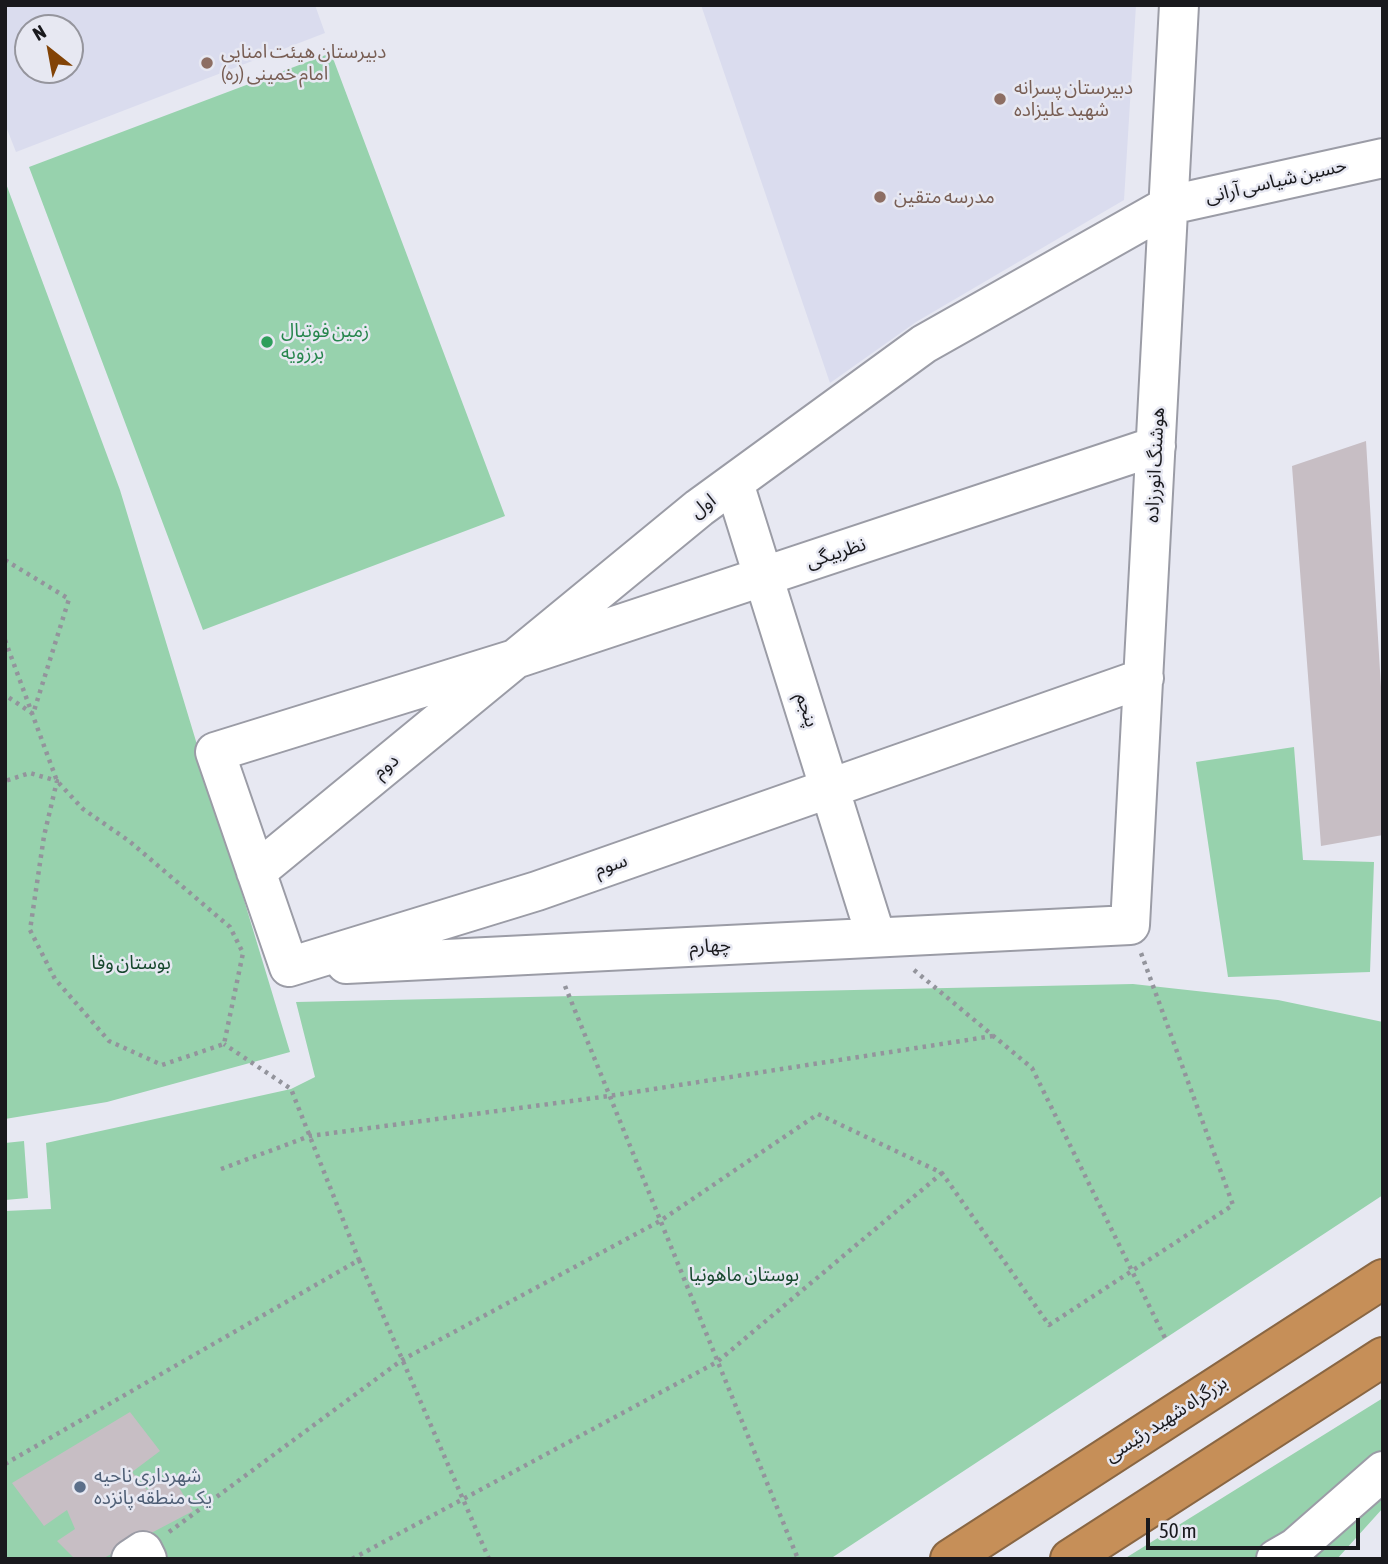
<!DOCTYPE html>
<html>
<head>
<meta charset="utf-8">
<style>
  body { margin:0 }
  #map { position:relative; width:1388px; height:1564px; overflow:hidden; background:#e7e8f2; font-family:"Asap Condensed",sans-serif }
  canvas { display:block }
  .frame { position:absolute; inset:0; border:7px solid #19191d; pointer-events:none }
  .north { position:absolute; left:14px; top:14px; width:70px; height:70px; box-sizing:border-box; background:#e7e8f2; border:2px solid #95959d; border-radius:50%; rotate:329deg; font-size:19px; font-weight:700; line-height:28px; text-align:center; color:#19191d }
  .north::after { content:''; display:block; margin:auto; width:24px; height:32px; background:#824306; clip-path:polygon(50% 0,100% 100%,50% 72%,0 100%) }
  .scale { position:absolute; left:1146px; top:1518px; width:214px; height:32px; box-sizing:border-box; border:4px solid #19191d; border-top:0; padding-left:9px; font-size:21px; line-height:24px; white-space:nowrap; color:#19191d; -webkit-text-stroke:5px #e7e8f2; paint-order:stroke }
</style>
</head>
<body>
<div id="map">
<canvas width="1388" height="1564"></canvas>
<div class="frame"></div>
<div class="north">N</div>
<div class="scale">50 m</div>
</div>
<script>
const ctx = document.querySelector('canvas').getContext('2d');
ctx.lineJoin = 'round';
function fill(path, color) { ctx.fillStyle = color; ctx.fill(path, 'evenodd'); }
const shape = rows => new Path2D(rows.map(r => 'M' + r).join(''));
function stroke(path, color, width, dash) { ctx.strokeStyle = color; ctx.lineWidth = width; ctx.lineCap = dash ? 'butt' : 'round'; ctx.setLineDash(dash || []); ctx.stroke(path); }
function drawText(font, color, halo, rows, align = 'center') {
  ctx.font = font + ' "Asap Condensed","Noto Sans Arabic",sans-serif'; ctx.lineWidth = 5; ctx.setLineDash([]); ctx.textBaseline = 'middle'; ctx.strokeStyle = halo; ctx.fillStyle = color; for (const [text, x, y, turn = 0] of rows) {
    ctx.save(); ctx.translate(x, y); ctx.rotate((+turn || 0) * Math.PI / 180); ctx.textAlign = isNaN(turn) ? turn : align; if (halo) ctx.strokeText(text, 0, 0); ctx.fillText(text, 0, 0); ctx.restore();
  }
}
const built = shape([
  [5,5,315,5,325,33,16,152,5,124],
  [28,28,70,28,70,70,28,70],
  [701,5,1136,5,1124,200,916,322,830,383]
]);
const green = shape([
  [331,53,505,516,203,630,29,167],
  [5,181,120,490,290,1052,107,1102,5,1119],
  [1294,747,1303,860,1374,862,1370,972,1228,977,1196,762],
  [1133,984,1278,1000,1383,1022,1383,1195,830,1559,5,1559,5,1211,51,1209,46,1143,291,1089,315,1077,296,1002],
  [24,1141,28,1198,5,1200,5,1143],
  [1383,1398,1383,1508,1337,1559,1124,1559]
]);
const building = shape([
  [1366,441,1383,720,1383,835,1321,846,1292,466],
  [130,1412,160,1451,132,1472,147,1490,171,1474,193,1511,102,1559,75,1559,57,1541,75,1529,67,1510,44,1526,12,1483]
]);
const path = shape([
  [5,560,69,599,33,714,5,695],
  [5,640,57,781,83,809,129,841,230,927,243,953,224,1044,162,1065,109,1041,55,979,30,930,44,836,57,781,30,773,5,781],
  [914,970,1032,1068,1165,1338],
  [565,986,798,1559],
  [221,1169,310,1136,609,1096,993,1036],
  [359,1260,489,1559],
  [5,1464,359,1260,291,1089,224,1044],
  [169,1532,402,1360,660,1221,818,1114,942,1173,1049,1325,1233,1205,1141,953],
  [352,1559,717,1362,942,1173]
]);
const minor = shape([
  [734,483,876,937],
  [1144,678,537,891,289,967,215,752,515,659,1156,446],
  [256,872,699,508,924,344,1170,205,1383,158],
  [346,964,1130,925,1179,5],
  [131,1559,143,1551,147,1559],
  [1276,1559,1295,1548,1383,1471]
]);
const highway = shape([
  [950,1559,1383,1279],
  [1070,1559,1383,1357]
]);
const markers = [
  [207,63,7,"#8d6e63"],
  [1000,99,7,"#8d6e63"],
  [880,197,7,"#8d6e63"],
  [267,342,7,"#2e9e5b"],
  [80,1487,7,"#5c6f8a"]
];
const educationNames = [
  ["دبیرستان هیئت امنایی",221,52],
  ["امام خمینی (ره)",221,74],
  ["دبیرستان پسرانه",1014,88],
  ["شهید علیزاده",1014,110],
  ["مدرسه متقین",894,197]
];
const streetNames = [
  ["حسین شیاسی آرانی",1276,181,-13],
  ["هوشنگ انورزاده",1155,465,-87],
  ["اول",703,506,-37],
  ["نظربیگی",836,553,-18],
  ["پنجم",807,710,72],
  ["دوم",386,766,-39],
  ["سوم",611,865,-19],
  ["چهارم",710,946,-3],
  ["بزرگراه شهید رئیسی",1166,1419,-33]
];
const leisureNames = [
  ["زمین فوتبال",281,331],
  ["برزویه",281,353]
];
const parkNames = [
  ["بوستان وفا",131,963],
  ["بوستان ماهونیا",744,1275]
];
const serviceNames = [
  ["شهرداری ناحیه",94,1476],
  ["یک منطقه پانزده",94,1498]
];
fill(built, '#dadcee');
fill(green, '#97d2ad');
fill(building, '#c7bec4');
stroke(minor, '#9b9ca6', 42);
stroke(highway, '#896643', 42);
stroke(path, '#93949c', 4.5, [3.5, 5]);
stroke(minor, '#fff', 38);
stroke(highway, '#c68f58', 38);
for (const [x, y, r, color] of markers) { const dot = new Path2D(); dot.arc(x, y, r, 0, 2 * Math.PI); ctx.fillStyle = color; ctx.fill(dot); stroke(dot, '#e7e8f2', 2.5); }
drawText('19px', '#785e54', '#e7e8f2', educationNames, 'left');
drawText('19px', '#19191d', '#e7e8f2', streetNames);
drawText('19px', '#27864d', '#e7e8f2', leisureNames, 'left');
drawText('19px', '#16472d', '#e7e8f2', parkNames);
drawText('19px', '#4e5e75', '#e7e8f2', serviceNames, 'left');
</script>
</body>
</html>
